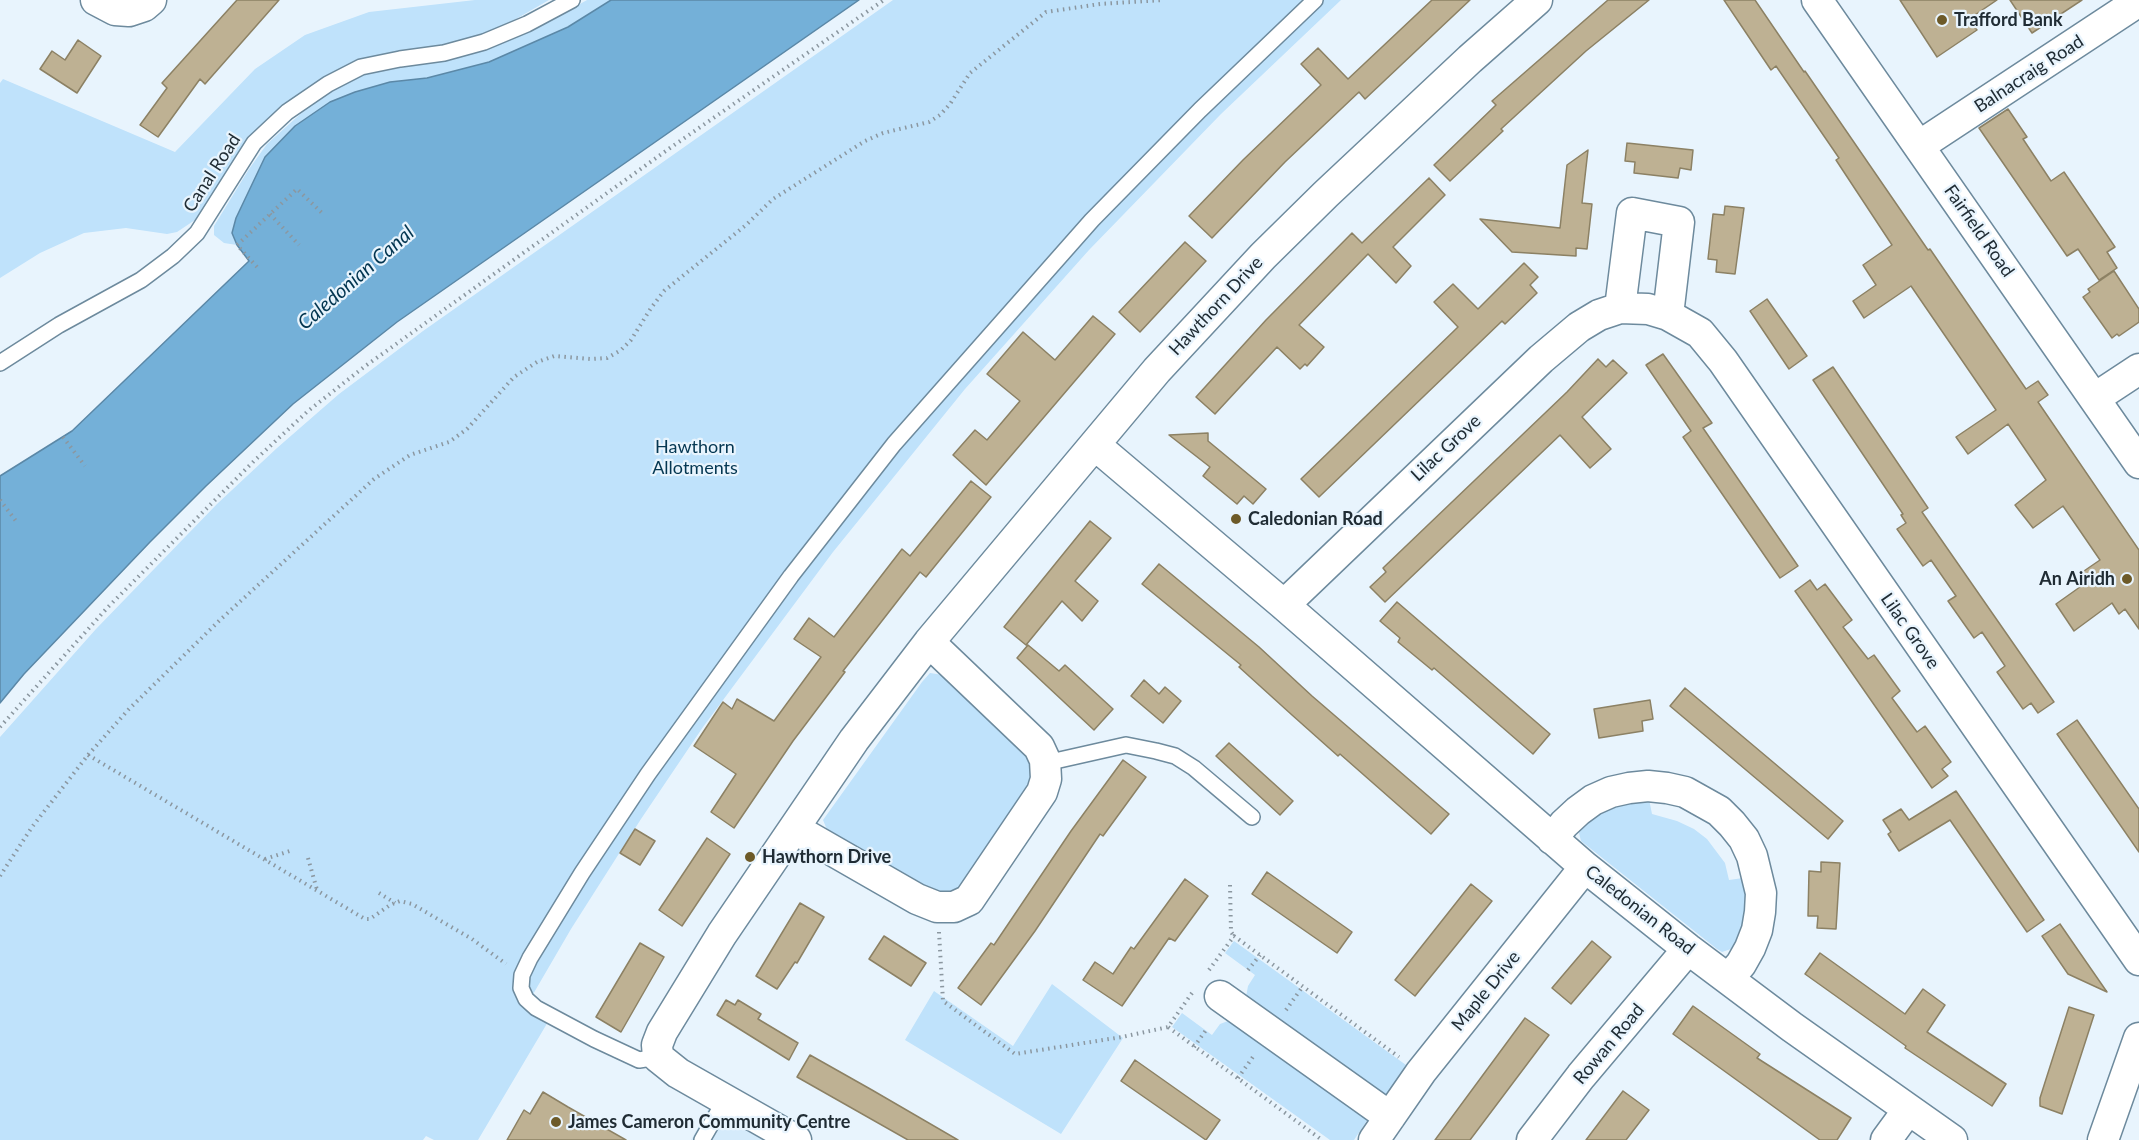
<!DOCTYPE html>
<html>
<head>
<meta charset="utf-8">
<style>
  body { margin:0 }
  canvas { display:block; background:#e8f4fd }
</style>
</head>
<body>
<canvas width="2139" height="1140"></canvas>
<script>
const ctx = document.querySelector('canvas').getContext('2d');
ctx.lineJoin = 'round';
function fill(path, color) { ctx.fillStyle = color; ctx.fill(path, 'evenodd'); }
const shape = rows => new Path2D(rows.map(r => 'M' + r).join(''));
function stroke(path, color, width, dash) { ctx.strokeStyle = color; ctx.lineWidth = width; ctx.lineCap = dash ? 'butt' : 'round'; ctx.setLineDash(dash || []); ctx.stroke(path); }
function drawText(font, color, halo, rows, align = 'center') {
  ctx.font = font + ' Lato,sans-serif'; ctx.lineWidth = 4.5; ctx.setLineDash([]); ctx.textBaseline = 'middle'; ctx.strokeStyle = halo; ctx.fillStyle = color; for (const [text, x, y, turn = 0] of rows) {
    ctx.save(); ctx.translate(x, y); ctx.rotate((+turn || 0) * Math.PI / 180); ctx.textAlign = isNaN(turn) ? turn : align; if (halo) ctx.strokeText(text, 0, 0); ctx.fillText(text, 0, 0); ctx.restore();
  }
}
const built = shape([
  [709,1108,764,1140,691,1140]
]);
const green = shape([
  [475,0,549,0,502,27,469,40,362,58,331,73,301,94,198,218,177,232,167,234,126,228,84,233,40,253,0,278,0,83,3,79,175,152,255,69,305,35,369,12],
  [587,0,611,0,568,27,489,62,427,78,390,82,355,92,330,102,232,233,237,245,224,243,214,235,214,226,249,169,267,144,307,108,334,89,362,75,463,56,493,46,532,31],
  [893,0,1341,0,1221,114,1089,250,965,389,833,552,703,727,641,819,571,929,532,996,555,1010,478,1140,434,1140,426,1136,423,1140,0,1140,0,737,96,629,217,504,277,448,339,394,423,331],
  [930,673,943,675,1025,749,1035,776,960,887,948,894,936,894,828,832,823,820,922,682],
  [1649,799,1652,814,1677,821,1694,829,1707,839,1725,863,1729,880,1743,878,1747,881,1749,915,1734,948,1722,952,1717,949,1581,841,1579,833,1582,824,1621,801],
  [1234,941,1406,1065,1385,1097,1246,997,1248,986,1255,975,1225,953],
  [1052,984,1123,1038,1061,1134,905,1040,934,991,1013,1046],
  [1182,1013,1212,1035,1220,1024,1228,1021,1234,1021,1368,1119,1354,1140,1330,1140,1172,1027]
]);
const water = shape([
  [611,0,859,0,397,322,293,404,206,486,150,542,24,674,0,703,0,476,72,431,249,261,237,245,232,233,236,218,265,157,295,126,330,102,355,92,390,82,427,78,489,62,568,27,611,0]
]);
const building = shape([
  [237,0,279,0,205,84,200,79,158,137,140,125,167,88,162,83,237,0],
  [1432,0,1470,0,1365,99,1359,92,1285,162,1212,238,1189,216,1243,160,1321,85,1301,64,1318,48,1348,79,1432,0],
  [1608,0,1649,0,1586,51,1501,129,1503,131,1450,181,1434,165,1496,105,1492,101,1608,0],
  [1724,0,1755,0,1804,72,1805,71,1928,250,1930,249,2026,389,2038,381,2048,395,2038,402,2139,550,2139,629,2125,609,2119,614,2112,603,2074,631,2056,604,2087,582,2081,573,2100,560,2063,506,2033,528,2015,505,2046,480,2008,424,1968,454,1956,437,1996,410,1911,286,1864,318,1853,301,1876,285,1863,265,1892,245,1836,160,1839,158,1776,66,1771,70,1724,0],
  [1900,0,1997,0,1969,19,1977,30,1937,57,1900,0],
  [2010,0,2082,0,2032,33,2010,0],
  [78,40,101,56,77,93,40,69,52,51,65,60,78,40],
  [2008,109,2027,137,2023,139,2051,181,2064,172,2115,247,2107,252,2117,268,2099,280,2078,249,2067,256,1979,128,2008,109],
  [1627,143,1693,150,1691,170,1680,168,1678,178,1634,173,1635,162,1625,161,1627,143],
  [1588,150,1582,203,1592,204,1587,249,1576,248,1576,256,1512,252,1480,219,1560,228,1567,165,1588,150],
  [1429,178,1445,195,1393,247,1411,266,1396,283,1368,254,1299,325,1324,347,1307,366,1305,364,1300,369,1277,347,1215,414,1196,397,1266,320,1352,233,1362,243,1429,178],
  [1725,206,1744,208,1735,274,1716,272,1717,260,1708,259,1713,214,1724,215,1725,206],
  [1185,242,1206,261,1140,332,1119,312,1185,242],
  [1524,263,1538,277,1530,285,1537,293,1505,324,1502,321,1319,497,1301,479,1458,327,1434,302,1453,284,1478,309,1524,263],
  [2114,271,2139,309,2139,322,2119,336,2117,334,2112,338,2083,297,2090,292,2088,289,2114,271],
  [1767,299,1807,356,1789,369,1750,311,1767,299],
  [1093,316,1115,334,986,485,953,455,975,430,987,440,1020,401,987,374,1023,332,1055,360,1093,316],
  [1663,354,1712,423,1703,428,1798,566,1780,578,1683,437,1691,431,1646,365,1663,354],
  [1598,359,1606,367,1613,360,1627,373,1582,417,1611,449,1590,468,1560,435,1385,602,1370,587,1386,572,1383,568,1567,392,1598,359],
  [1833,367,1928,508,1922,512,2054,702,2038,713,2031,703,2023,709,1997,672,2005,666,1982,632,1974,638,1948,601,1956,596,1931,560,1923,566,1897,529,1906,523,1901,515,1903,514,1813,380,1833,367],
  [1208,433,1208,441,1266,489,1253,504,1244,496,1237,504,1203,476,1210,467,1169,435,1208,433],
  [971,481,991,497,926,577,920,572,843,671,845,672,793,741,734,828,711,812,736,774,694,746,723,702,732,709,737,699,774,721,821,657,794,639,809,618,834,637,902,549,910,556,971,481],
  [1090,521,1111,538,1075,581,1098,601,1082,621,1062,601,1026,645,1004,627,1090,521],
  [1159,564,1259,647,1312,696,1449,814,1431,834,1340,754,1338,756,1292,715,1239,667,1241,665,1142,584,1159,564],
  [1810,580,1817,590,1825,584,1852,620,1843,627,1868,659,1874,655,1900,691,1892,698,1917,732,1925,726,1951,762,1942,769,1948,776,1932,788,1795,591,1810,580],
  [1397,602,1550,734,1533,754,1434,668,1432,670,1398,642,1400,638,1380,621,1397,602],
  [1028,645,1059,671,1065,665,1113,709,1094,730,1017,658,1028,645],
  [1144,680,1159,694,1165,687,1181,701,1163,723,1131,696,1144,680],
  [1685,688,1843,821,1828,839,1670,706,1685,688],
  [1650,700,1653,719,1642,721,1643,731,1599,738,1594,709,1650,700],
  [2077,720,2139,809,2139,852,2057,734,2077,720],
  [1229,743,1293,801,1280,815,1216,756,1229,743],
  [1123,760,1146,777,1103,836,1100,834,1035,931,981,1005,958,988,991,943,994,945,1071,831,1123,760],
  [1956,791,2044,920,2027,932,1950,820,1899,851,1888,834,1891,832,1883,820,1901,809,1909,820,1956,791],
  [635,829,655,841,640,865,620,853,635,829],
  [707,838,730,854,682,926,659,910,707,838],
  [1821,862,1840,863,1836,929,1817,928,1818,916,1808,916,1809,871,1821,872,1821,862],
  [1267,872,1352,932,1337,953,1252,894,1267,872],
  [1185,879,1208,896,1175,941,1169,938,1122,1006,1083,980,1095,962,1113,974,1131,947,1134,949,1185,879],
  [1471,884,1492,901,1415,996,1395,980,1471,884],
  [800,903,824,917,797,963,795,962,777,989,756,976,800,903],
  [2060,924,2080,953,2107,992,2068,974,2042,936,2060,924],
  [884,936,926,963,911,986,869,959,884,936],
  [1592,941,1611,957,1571,1004,1552,988,1592,941],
  [640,943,664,957,621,1032,596,1017,640,943],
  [1820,953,1905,1014,1923,989,1945,1005,1927,1032,2006,1084,1992,1106,1905,1048,1906,1046,1805,974,1820,953],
  [726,1000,735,1005,738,1000,761,1014,758,1019,798,1043,789,1060,717,1015,726,1000],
  [1693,1006,1760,1054,1757,1058,1851,1118,1837,1140,1820,1140,1673,1034,1693,1006],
  [2069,1007,2094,1015,2062,1114,2040,1106,2040,1098,2069,1007],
  [1525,1018,1549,1035,1470,1140,1435,1140,1525,1018],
  [810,1055,872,1090,958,1140,908,1140,797,1077,810,1055],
  [1135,1060,1220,1120,1206,1140,1121,1081,1135,1060],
  [1623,1091,1649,1110,1626,1140,1586,1140,1623,1091],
  [543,1092,568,1107,626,1140,507,1140,524,1110,530,1114,543,1092]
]);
const path = shape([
  [270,214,299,245],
  [257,267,237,245,297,189,322,213],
  [63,437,85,466],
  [0,500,16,521],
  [0,727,108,607,255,460,308,411,364,367,670,148,884,0],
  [88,755,365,919,370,919,390,905,400,901,412,904,472,939,506,964],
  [308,858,317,890],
  [265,859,293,850],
  [0,876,32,827,88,755,129,709,221,619,374,479,410,455,449,442,467,429,514,377,537,362,554,356,590,359,607,358,621,350,631,340,651,308,664,291,746,225,773,199,865,141,883,133,929,122,940,115,950,104,970,73,1046,12,1100,4,1163,0],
  [1230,885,1231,932,1234,936],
  [379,893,395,903],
  [939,932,943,1001,1015,1054,1122,1037,1168,1027],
  [1209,970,1234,936,1399,1057],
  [1248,970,1260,955],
  [1192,993,1168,1027,1322,1140],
  [1286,1010,1303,986],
  [1194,1047,1206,1030],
  [1238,1078,1255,1054]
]);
const lane = shape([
  [0,363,59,325,141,280,173,256,197,233,254,143,287,112,328,84,361,67,400,59,444,53,484,42,527,24,572,0],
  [1046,763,1126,745,1156,751,1175,756,1194,768,1252,817],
  [658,1057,639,1060,594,1039,536,1008,526,999,521,988,522,975,530,958,582,873,648,774,791,576,894,444,1092,220,1200,110,1315,0],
  [702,1140,725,1100]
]);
const street = shape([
  [96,0,115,10,129,11,144,6,151,0],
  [1817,0,2139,463],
  [1919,146,2139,1],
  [1620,308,1632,213,1679,222,1668,315],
  [2095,398,2139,369],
  [1095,445,1284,605,1585,867,1688,949,1792,1027,1952,1140],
  [1284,605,1541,359,1579,327,1599,315,1620,308,1648,309,1668,315,1700,333,1723,361,2139,960],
  [795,829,917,899,937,907,954,907,969,900,1042,792,1046,779,1045,760,1039,747,929,642],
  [1552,839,1564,824,1578,811,1593,800,1611,792,1629,788,1648,786,1667,788,1685,792,1719,811,1732,824,1744,839,1752,856,1761,893,1760,912,1757,930,1750,948,1741,964,1728,979],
  [1220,996,1390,1117],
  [796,1140,678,1073,658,1057,657,1045,662,1032,722,934,854,740,929,642,1157,370,1263,256,1326,194,1470,59,1537,0],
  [1374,1140,1421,1072,1585,867],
  [1532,1140,1581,1076,1688,949],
  [1886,1140,1908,1110],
  [2103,1140,2139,1038]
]);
const markers = [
  [1942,20,6,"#6d5a28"],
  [1236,519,6,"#6d5a28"],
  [2127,579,6,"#6d5a28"],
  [750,857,6,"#6d5a28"],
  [556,1122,6,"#6d5a28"]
];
const poiNames = [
  ["Trafford Bank",1954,20],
  ["Caledonian Road",1248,519],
  ["An Airidh",2115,579,"right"],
  ["Hawthorn Drive",762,857],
  ["James Cameron Community Centre",568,1122]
];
const streetNames = [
  ["Balnacraig Road",2029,74,-33],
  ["Canal Road",212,173,-57],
  ["Fairfield Road",1979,231,55],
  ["Hawthorn Drive",1216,306,-47],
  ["Lilac Grove",1446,448,-43],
  ["Lilac Grove",1910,631,55],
  ["Caledonian Road",1640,910,38],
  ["Maple Drive",1486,991,-51],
  ["Rowan Road",1609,1044,-50]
];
const parkNames = [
  ["Hawthorn",695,447],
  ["Allotments",695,468]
];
const waterNames = [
  ["Caledonian Canal",356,278,-41]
];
fill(built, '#d5ebfb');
fill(green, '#bfe2fb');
fill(water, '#74b0d8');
stroke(water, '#5b88a7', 1.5);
fill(building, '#beb193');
stroke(building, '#8c8164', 1.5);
stroke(lane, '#6d8a9d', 18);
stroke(street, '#6d8a9d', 33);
stroke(path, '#8b97a0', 4, [1.5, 4.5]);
stroke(lane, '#fff', 15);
stroke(street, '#fff', 30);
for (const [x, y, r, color] of markers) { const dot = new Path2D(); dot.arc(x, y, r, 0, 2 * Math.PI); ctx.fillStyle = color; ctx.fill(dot); stroke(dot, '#e8f4fd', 2); }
drawText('bold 18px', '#202c34', '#e8f4fd', poiNames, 'left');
drawText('18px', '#202c34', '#e8f4fd', streetNames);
drawText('18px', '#043752', '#e8f4fd', parkNames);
drawText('italic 20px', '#023550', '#e8f4fd', waterNames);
</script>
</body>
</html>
